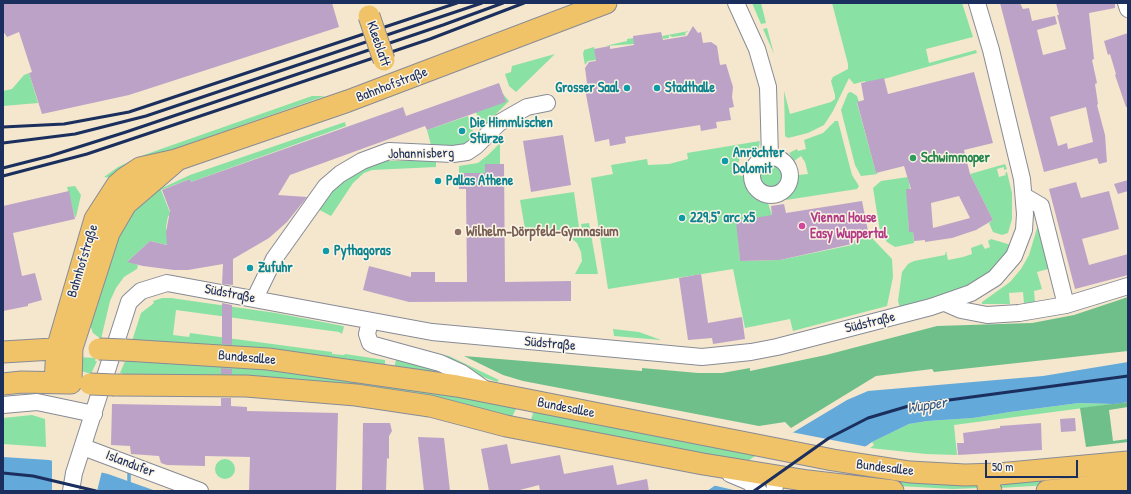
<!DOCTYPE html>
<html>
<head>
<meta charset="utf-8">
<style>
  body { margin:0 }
  #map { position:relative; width:1131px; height:494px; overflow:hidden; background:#f4e7cd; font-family:"Patrick Hand",sans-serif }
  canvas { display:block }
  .frame { position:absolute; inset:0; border:4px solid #1b2f5e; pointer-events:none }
  .scale { position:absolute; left:985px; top:460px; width:93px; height:18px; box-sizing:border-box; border:2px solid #1b2f5e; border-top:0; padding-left:5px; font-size:12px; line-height:14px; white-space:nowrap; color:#1b2f5e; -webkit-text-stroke:3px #fcf5e5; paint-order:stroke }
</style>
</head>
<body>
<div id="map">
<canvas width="1131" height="494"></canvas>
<div class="frame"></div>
<div class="scale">50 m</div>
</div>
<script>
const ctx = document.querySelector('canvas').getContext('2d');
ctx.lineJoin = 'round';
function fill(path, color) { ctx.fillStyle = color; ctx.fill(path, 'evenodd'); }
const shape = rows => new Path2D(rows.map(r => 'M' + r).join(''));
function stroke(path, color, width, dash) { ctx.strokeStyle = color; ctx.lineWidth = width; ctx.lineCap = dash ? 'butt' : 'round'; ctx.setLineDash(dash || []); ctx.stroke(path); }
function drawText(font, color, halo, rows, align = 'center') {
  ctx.font = font + ' "Patrick Hand",sans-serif'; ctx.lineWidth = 3; ctx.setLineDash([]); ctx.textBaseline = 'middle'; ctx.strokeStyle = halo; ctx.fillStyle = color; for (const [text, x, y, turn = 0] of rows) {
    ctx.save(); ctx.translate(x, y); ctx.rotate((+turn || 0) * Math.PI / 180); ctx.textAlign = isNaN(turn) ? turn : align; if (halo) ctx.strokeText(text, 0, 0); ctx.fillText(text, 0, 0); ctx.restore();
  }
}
const green = shape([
  [752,3,761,3,766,23,761,24],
  [832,3,962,3,973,37,926,49,929,63,976,50,977,53,866,84,865,81,854,84,849,78,833,111,824,125,808,133,788,138,785,136,784,91,790,114,831,102,835,99,835,95,831,81,833,77,848,69,848,64],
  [767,28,774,54,763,29],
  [689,31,685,33,686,35,672,37,669,35,669,38,663,39,662,36],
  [634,38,634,44,605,46,627,41,627,39],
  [594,47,596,60,588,61,585,65,583,54,584,50],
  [555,54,516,92,509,86,505,74,511,72,512,66],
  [29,73,38,103,3,106,3,91,12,89,24,75],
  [851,92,857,96,859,102,857,103,876,173,878,174,861,176,855,165,841,110,848,93],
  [503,94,509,101,482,128,476,112],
  [312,96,325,96,157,155,112,178,104,177,118,167,144,155],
  [468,116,475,137,470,141,464,145,453,146,431,145,427,130],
  [835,121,838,121,852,175,859,186,857,189,786,200,796,186,798,175,808,174,805,162,801,156,794,161,789,153,797,149,798,151,806,149,804,140,823,133],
  [345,122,346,126,191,182,190,179,161,190,171,215,168,216,166,227,168,245,150,241,128,261,138,265,137,269,124,277,116,288,110,301,101,339,93,333,90,325,110,250,127,218,147,197,160,189,190,175],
  [760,141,758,152,754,155,748,148,740,157,735,175,744,176,750,192,756,198,768,203,772,215,738,237,740,261,780,260,852,245,851,242,858,239,872,238,892,259,893,277,887,306,793,331,790,319,745,328,733,269,608,289,591,178,613,174,611,165,647,159,648,165,669,164,688,159,687,153],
  [500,143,500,164,485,173,459,173,459,166,478,163,488,155],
  [382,161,436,161,436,167,372,170,364,173,353,183,331,216,316,208,343,177],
  '759 176a13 13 0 1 1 26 0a13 13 0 1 1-26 0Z',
  [1005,164,1007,169,1004,170,1004,167,997,169,999,177,1006,175,1005,173,1007,172,1012,193,1012,219,1008,233,1002,235,993,232,989,223,993,220,970,174],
  [908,177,910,189,907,189,909,232,913,232,914,243,895,247,887,242,880,231,873,188,881,181],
  [75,186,81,195,76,217,75,217,67,187],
  [574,192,579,227,526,235,520,200],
  [589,223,598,274,575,274,582,261,581,252,577,243,566,234,578,232,582,228,581,224],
  [1038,225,1048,269,1037,272,1042,289,1034,291,1035,302,1024,303,1023,292,1009,293,1010,304,982,304,982,302,1010,282,1021,269,1029,255],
  [991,239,1011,245,1009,250,990,272,964,288,900,308,898,301,902,272,908,264,914,261,945,255,946,251,948,260,963,257,972,254,971,248,982,244,985,249,990,247,988,241],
  [162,298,171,298,276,313,343,326,344,327,342,334,339,332,176,310,173,335,189,337,190,333,332,352,332,354,344,355,345,354,385,360,385,366,132,341,141,313,154,303,153,301],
  [613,329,639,332,661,340,614,336],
  [419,350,449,356,499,380,497,382,483,377,448,360],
  [397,356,415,360,445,374,394,368],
  [78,357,96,358,95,361,97,361,91,374,78,370],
  [126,359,238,365,448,393,517,407,512,417,121,376,122,373,120,373],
  [1079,403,1114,404,954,425,957,455,926,454,870,448,874,445,872,442,909,424,927,421,973,418,1010,412],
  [535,410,759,452,771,467,532,422,531,420,533,413],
  [32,415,45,419,46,447,3,444,3,418],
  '215 469a10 10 0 1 1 20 0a10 10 0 1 1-20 0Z',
  [1128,469,1128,477,1066,484,999,488,999,481],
  [837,473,911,482,978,484,978,488,953,489,899,486,837,478]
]);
const forest = shape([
  [1128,297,1128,351,934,372,932,369,876,376,791,428,785,422,759,426,523,381,503,375,464,356,642,371,642,368,698,373,722,373,750,368,750,371,826,355,937,326,1032,323,1074,315],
  [1128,402,1128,407,1109,410,1113,441,1128,439,1128,442,1086,447,1080,408]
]);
const water = shape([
  [1128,362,1128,402,1114,404,1079,403,1010,412,973,418,927,421,909,424,872,442,801,491,707,491,792,433,847,400,868,391,1043,376],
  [3,457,49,460,108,474,156,491,3,491]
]);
const pier = shape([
  [791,432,868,447,804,491,738,491,712,485],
  [50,459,102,471,97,491,52,491,52,460]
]);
const stream = shape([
  [129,473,129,482]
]);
const building = shape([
  [3,3,332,3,339,27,129,95,42,114,29,73,32,72,19,32,7,37,3,31],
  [1000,3,1020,3,1023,9,1029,8,1032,21,1055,16,1057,24,1037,30,1043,55,1066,49,1057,15,1059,15,1056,3,1115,3,1115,8,1089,13,1094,59,1092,60,1097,83,1095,84,1098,104,1097,105,1105,135,1107,162,1099,164,1097,158,1044,172],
  [1086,107,1093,142,1068,149,1067,143,1058,146,1050,117],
  [693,26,698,33,701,32,703,43,711,42,717,46,720,65,726,64,733,87,732,97,734,107,729,108,731,120,716,122,717,128,701,131,700,125,625,137,626,143,610,146,609,139,595,142,584,84,587,83,585,68,589,62,596,61,594,49,610,46,610,49,634,45,633,36,661,32,663,40,687,36],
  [1128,33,1128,107,1126,107,1115,75,1116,74,1110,54,1108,55,1104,41],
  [974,72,993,143,964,150,970,174,993,220,976,230,952,238,925,242,925,240,914,241,913,232,909,232,906,189,911,189,904,166,876,173,857,102,864,100,861,83,884,78,888,94],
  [959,196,970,218,933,228,931,203],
  [499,83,506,102,427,130,425,126,290,175,278,195,307,197,287,222,269,238,233,259,233,285,222,284,223,264,188,270,174,270,143,266,127,262,150,241,167,245,166,232,170,211,162,190,190,179,191,182,403,107,406,116],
  [563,135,571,185,531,192,523,141],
  [485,164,504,164,505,282,571,281,571,301,409,302,363,290,369,266,411,277,411,272,435,272,435,282,467,282,466,189,459,189,459,173,485,173],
  [1128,180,1128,191,1118,194,1114,184],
  [1076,182,1081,198,1109,191,1119,229,1082,239,1089,265,1128,254,1128,275,1075,289,1049,189],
  [69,191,75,219,13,233,22,276,35,273,42,300,28,304,28,306,3,311,3,206],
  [862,201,868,231,850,235,852,244,780,260,740,261,736,221,772,215,771,206,784,204,786,213],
  [701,274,708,323,742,317,745,339,713,344,712,338,688,340,679,278],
  [222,303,232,305,232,345,222,344],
  [221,368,232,369,232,374,221,374],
  [221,398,231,398,231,406,247,407,247,411,338,413,336,491,249,491,250,457,205,456,205,466,167,465,161,463,159,456,131,454,130,446,111,445,112,404,221,406],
  [1075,418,1076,431,1061,432,1060,419],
  [363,423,390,423,392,431,389,436,389,459,387,458,386,491,362,491],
  [1041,423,1042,450,958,455,957,443,964,443,963,433,1000,428,1000,426],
  [418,437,444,438,450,491,424,491],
  [507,444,511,464,560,455,564,474,613,465,617,485,647,479,649,491,540,491,539,485,516,491,489,491,481,449]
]);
const minor = shape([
  [736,3,757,49,768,87,770,157],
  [1126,3,1128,9],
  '752 176a19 19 0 1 1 38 0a19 19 0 1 1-38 0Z',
  [1024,196,1041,206,1066,305],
  [255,298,274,259,326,186,340,174,362,161,389,151,453,154,467,152,476,146,499,123,527,107,547,103],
  [945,303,961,310,987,315,1019,313,1066,305,1128,286],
  [370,321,367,334,370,343,374,345,440,363,462,373,486,390],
  [3,405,37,402,94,414],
  [83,447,200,491],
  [730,474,749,482,759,491],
  [71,491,74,473,129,302,141,291,167,283,432,332,702,357,751,352,777,347,931,307,971,293,995,278,1014,256,1024,230,1025,214,1022,179,991,50,977,3],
  [774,491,777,476]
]);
const major = shape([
  [125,350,268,359,457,386,833,460,910,472,965,475,998,474,1128,462],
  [3,352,70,348],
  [55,382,57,349,95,219,117,185,125,178,140,168,176,160,348,101,606,3],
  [71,383,72,348,109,233,126,204,175,162],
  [3,384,22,382,68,383],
  [115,385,246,386,356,395,430,406,506,426,703,464,808,481,893,491],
  [991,491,988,487,988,480,998,474],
  [1047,491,1128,483]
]);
const rail = shape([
  [3,127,64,124,129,112,457,3],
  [3,143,75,134,146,116,482,3],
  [3,168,50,156,126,132,443,25,503,3],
  [3,176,87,154,430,39,524,3],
  [3,473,33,476,96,491],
  [754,491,829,438,868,418,912,405,1128,376]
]);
const majorBridge = shape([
  [369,16,384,60],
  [99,349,125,350],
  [90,384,115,385]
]);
const markers = [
  [627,88,4,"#0f9aa8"],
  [657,88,4,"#0f9aa8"],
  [462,131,4,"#0f9aa8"],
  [913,158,4,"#2e9e5b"],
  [725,161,4,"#0f9aa8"],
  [438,181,4,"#0f9aa8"],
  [682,218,4,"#0f9aa8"],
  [802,226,4,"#d1479c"],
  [458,232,4,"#8d6e63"],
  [326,251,4,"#0f9aa8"],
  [250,268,4,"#0f9aa8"]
];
const streetNames = [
  ["Kleeblatt",378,44,71],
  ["Bahnhofstraße",392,85,-21],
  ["Johannisberg",421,154,-1],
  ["Bahnhofstraße",83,261,-73],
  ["Südstraße",230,294,11],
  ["Südstraße",870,323,-14],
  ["Südstraße",550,344,5],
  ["Bundesallee",247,358,5],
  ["Bundesallee",566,408,11],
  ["Islandufer",130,464,21],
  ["Bundesallee",885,468,7]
];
const cultureNames = [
  ["Grosser Saal",619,88,"right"],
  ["Stadthalle",665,88],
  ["Die Himmlischen",470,123],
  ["Stürze",470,139],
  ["Anröchter",733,153],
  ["Dolomit",733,169],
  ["Pallas Athene",446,181],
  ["229,5° arc x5",690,218],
  ["Pythagoras",334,251],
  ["Zufuhr",258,268]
];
const leisureNames = [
  ["Schwimmoper",921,158]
];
const hotelNames = [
  ["Vienna House",810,218],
  ["Easy Wuppertal",810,234]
];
const educationNames = [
  ["Wilhelm-Dörpfeld-Gymnasium",466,232]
];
const waterNames = [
  ["Wupper",927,406,-9]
];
fill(green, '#8ae1a4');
fill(forest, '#6fbf8a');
fill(water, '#63a9d9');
fill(pier, '#f4e7cd');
stroke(stream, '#63a9d9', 3.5);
fill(building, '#bca2c7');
stroke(minor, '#888b96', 18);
stroke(major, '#888b96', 23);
stroke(minor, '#fff', 16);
stroke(major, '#f1c369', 21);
stroke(rail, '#1b2f5e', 3);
stroke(majorBridge, '#888b96', 23, []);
stroke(majorBridge, '#f1c369', 21);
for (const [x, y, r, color] of markers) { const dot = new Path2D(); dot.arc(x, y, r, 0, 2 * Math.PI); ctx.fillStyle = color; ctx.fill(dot); stroke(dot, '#fcf5e5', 1.5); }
drawText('14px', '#1b2f5e', '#fcf5e5', streetNames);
drawText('bold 14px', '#0d838f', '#fcf5e5', cultureNames, 'left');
drawText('bold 14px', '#27864d', '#fcf5e5', leisureNames, 'left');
drawText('bold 14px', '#b23c85', '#fcf5e5', hotelNames, 'left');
drawText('bold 14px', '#785e54', '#fcf5e5', educationNames, 'left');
drawText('italic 15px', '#345a89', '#fcf5e5', waterNames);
</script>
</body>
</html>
